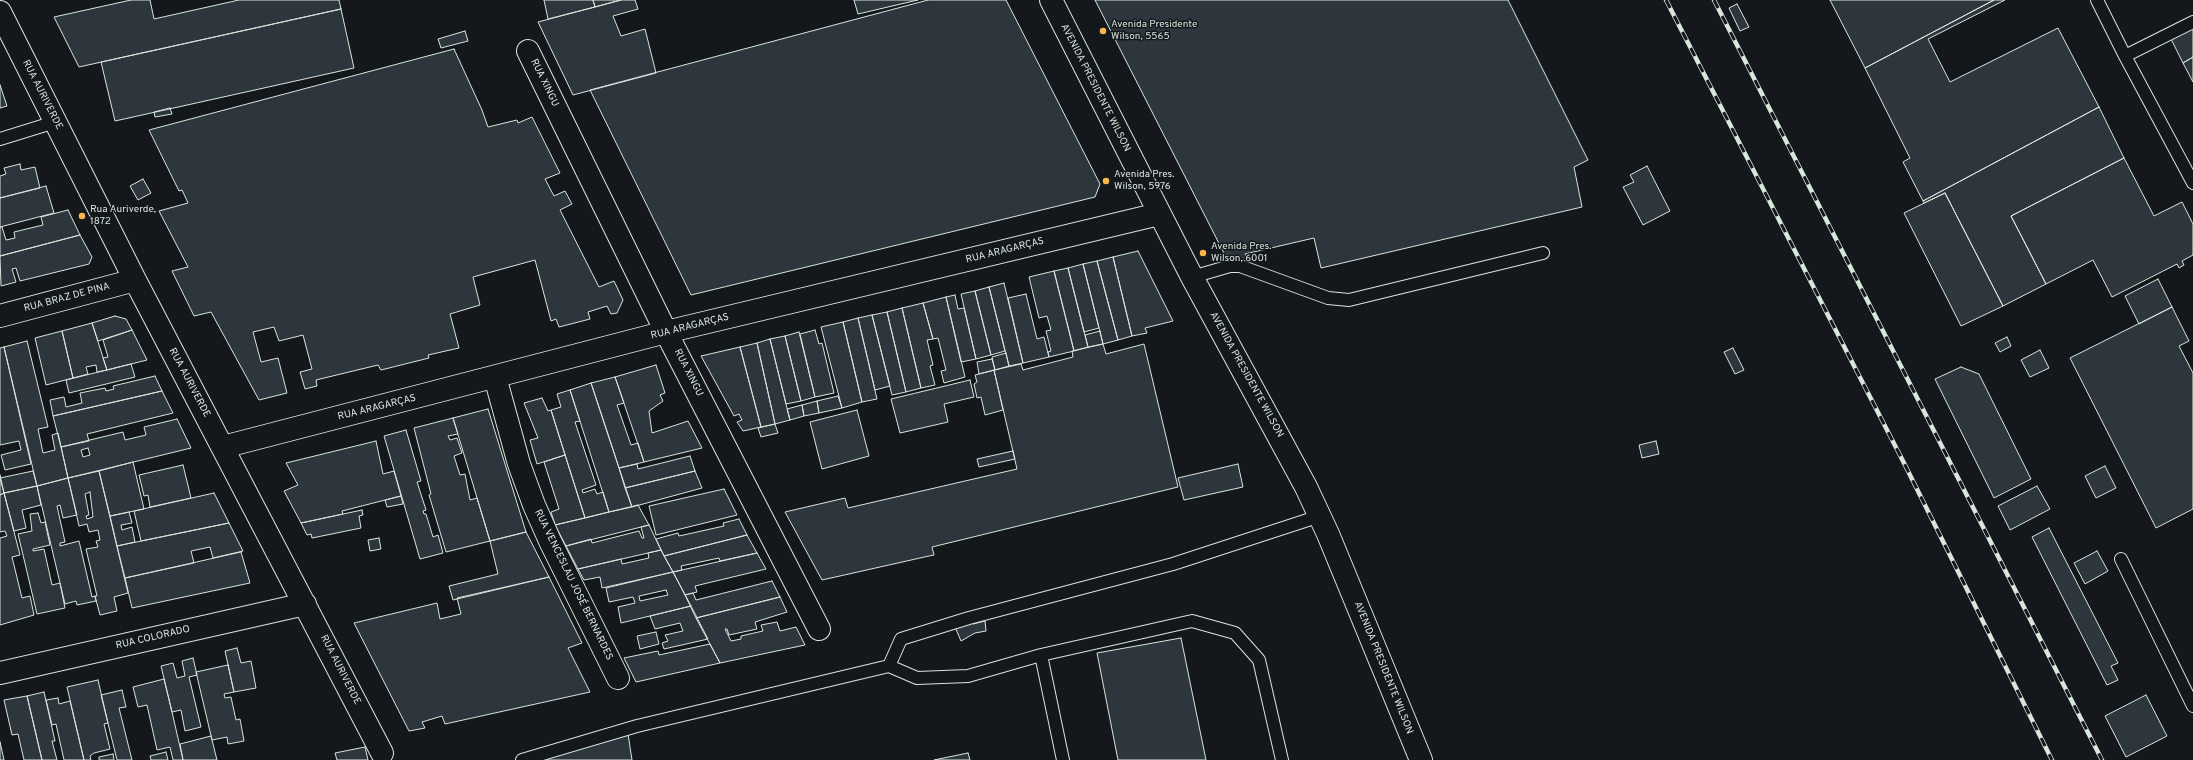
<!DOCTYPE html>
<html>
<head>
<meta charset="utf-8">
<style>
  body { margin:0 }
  canvas { display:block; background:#14181c }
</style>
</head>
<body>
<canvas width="2193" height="760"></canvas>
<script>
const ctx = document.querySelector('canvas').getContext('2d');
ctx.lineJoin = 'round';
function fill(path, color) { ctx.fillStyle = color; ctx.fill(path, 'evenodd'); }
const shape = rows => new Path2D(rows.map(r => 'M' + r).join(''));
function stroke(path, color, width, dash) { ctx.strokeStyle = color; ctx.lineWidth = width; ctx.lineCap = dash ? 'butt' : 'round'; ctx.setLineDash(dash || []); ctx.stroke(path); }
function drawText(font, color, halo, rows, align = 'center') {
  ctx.font = font + ' Overpass,sans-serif'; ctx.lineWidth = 3; ctx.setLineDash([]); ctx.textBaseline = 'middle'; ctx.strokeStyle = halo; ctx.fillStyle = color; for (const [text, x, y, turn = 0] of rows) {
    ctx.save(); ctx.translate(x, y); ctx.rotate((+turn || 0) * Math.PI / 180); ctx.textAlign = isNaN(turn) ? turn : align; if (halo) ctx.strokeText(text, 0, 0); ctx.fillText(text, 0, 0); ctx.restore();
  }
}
const building = shape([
  [131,0,150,0,154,19,239,0,339,0,341,9,79,67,54,17,131,0],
  [544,0,593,0,595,7,548,19,544,0],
  [593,0,621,0,595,7,593,0],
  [621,0,635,0,638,9,613,16,621,36,645,29,656,73,573,95,538,22,621,0],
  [854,0,918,0,858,14,854,0],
  [928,0,1006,0,1100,184,1095,197,691,295,590,90,928,0],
  [1095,0,1508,0,1588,160,1574,167,1582,207,1321,268,1314,238,1245,254,1248,260,1230,265,1095,0],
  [1830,0,1994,0,1865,68,1830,0],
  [1994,0,2005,0,1928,39,1950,82,2058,28,2099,107,1923,201,1903,162,1910,158,1865,68,1994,0],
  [1737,4,1749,27,1740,31,1729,8,1737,4],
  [341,9,354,68,115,121,101,62,341,9],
  [2193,27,2193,57,2183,63,2171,39,2193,27],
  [465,31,468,41,441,48,438,39,465,31],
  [454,49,482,110,488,127,517,120,518,123,532,117,560,173,545,179,554,196,565,191,572,204,560,210,599,287,614,281,623,300,617,313,611,314,607,306,588,312,590,319,559,327,556,319,551,321,535,260,473,277,480,305,450,314,459,348,428,355,429,358,381,370,378,365,316,380,317,386,305,389,300,372,312,369,303,335,279,341,274,327,253,332,261,362,278,358,287,393,259,400,211,312,194,316,172,271,188,267,159,211,188,203,182,190,179,191,149,130,454,49],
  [2193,57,2193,82,2183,63,2193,57],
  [0,85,7,106,0,108,0,85],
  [2099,107,2124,158,2011,216,2046,284,2003,306,1945,193,1924,203,1923,201,2099,107],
  [170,108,172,114,155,117,154,112,170,108],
  [2124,158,2154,216,2182,202,2193,224,2193,255,2182,261,2184,265,2179,268,2177,264,2112,297,2093,260,2046,284,2011,216,2124,158],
  [20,164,21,170,35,167,40,188,0,198,0,176,6,174,4,168,20,164],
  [1647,166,1670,211,1643,225,1623,187,1634,182,1630,175,1647,166],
  [143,179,151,193,138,200,130,186,143,179],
  [46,186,54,213,0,227,0,198,46,186],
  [1945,193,2003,306,1961,326,1904,213,1945,193],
  [68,210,80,235,0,256,0,227,2,227,6,240,15,238,14,232,43,225,41,217,68,210],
  [80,235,92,257,89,264,20,281,16,268,12,269,16,282,1,286,0,256,80,235],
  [1138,251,1173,321,1145,328,1147,333,1132,336,1113,257,1138,251],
  [1113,257,1132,336,1118,340,1097,261,1113,257],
  [1097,261,1118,340,1103,344,1083,264,1097,261],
  [1083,264,1099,328,1084,332,1068,268,1083,264],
  [1068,268,1088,347,1074,351,1054,271,1068,268],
  [1054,271,1074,351,1049,357,1048,352,1051,351,1046,331,1051,330,1047,316,1039,318,1029,277,1054,271],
  [2158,279,2172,307,2139,324,2125,296,2158,279],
  [1004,283,1023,363,1009,366,989,287,1004,283],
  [989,287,1005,351,991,355,975,291,989,287],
  [975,291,991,355,976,359,961,294,975,291],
  [1026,294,1037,339,1044,337,1049,357,1023,363,1008,298,1026,294],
  [955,295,958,309,964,308,976,359,961,362,946,297,955,295],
  [946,297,965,377,944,383,941,371,946,370,938,338,933,339,923,303,946,297],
  [923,303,933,339,927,340,933,365,930,366,935,385,921,388,902,308,923,303],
  [2172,307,2189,341,2179,346,2193,373,2193,509,2156,528,2070,358,2172,307],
  [902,308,921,388,906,392,887,312,902,308],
  [887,312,906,392,892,395,872,315,887,312],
  [872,315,890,386,875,390,858,318,872,315],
  [115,316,126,319,132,330,98,341,92,323,115,316],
  [858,318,877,399,862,402,843,322,858,318],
  [843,322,862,402,842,408,821,327,843,322],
  [92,323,107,370,97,372,96,365,86,367,88,374,73,378,62,331,92,323],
  [132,330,147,360,107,370,103,358,108,357,103,340,132,330],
  [815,330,819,344,822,343,834,393,815,397,800,334,815,330],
  [62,331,73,378,46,385,35,338,62,331],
  [1100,331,1103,344,1088,347,1085,335,1100,331],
  [799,332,815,397,801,401,785,336,799,332],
  [785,336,801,401,786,404,770,339,785,336],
  [2007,337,2011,346,2000,352,1995,343,2007,337],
  [770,339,790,420,775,424,757,343,770,339],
  [27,341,48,427,38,429,43,453,55,450,52,435,58,433,68,478,37,486,4,347,27,341],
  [757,343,775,424,761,427,740,347,757,343],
  [1103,344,1106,354,1144,344,1178,487,932,547,934,555,929,556,822,580,785,512,845,498,848,508,1017,469,994,370,1021,364,1023,370,1073,357,1072,351,1103,344],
  [4,347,31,464,5,470,1,455,21,450,19,441,0,445,0,348,4,347],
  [740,347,761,427,743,431,737,422,742,420,739,414,734,416,701,356,740,347],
  [1733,348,1744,370,1735,374,1724,352,1733,348],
  [2040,350,2049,368,2030,377,2021,360,2040,350],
  [1006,353,1009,366,995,370,992,357,1006,353],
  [992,359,995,370,979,374,977,362,992,359],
  [131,364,135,377,69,393,66,380,131,364],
  [656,365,665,393,660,395,663,401,649,411,652,433,688,421,702,448,644,462,615,377,656,365],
  [1961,367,1979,374,2031,479,1994,498,1935,379,1961,367],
  [994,370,1003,410,985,415,981,397,977,398,974,384,977,382,975,375,994,370],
  [155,376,162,391,53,416,50,400,64,397,66,407,82,403,80,393,105,388,106,391,114,389,113,386,155,376],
  [615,377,624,403,617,405,631,445,638,443,644,462,619,468,591,383,615,377],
  [970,380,974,397,944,404,948,422,900,433,891,399,970,380],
  [591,383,632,507,609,512,570,390,591,383],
  [570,390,580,421,575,422,596,485,582,490,583,493,595,489,597,494,603,492,609,512,585,518,551,410,561,407,557,394,570,390],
  [162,391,173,413,87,434,89,441,61,447,53,416,162,391],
  [838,396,842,408,819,413,817,401,838,396],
  [542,398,548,411,551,410,565,455,537,464,530,440,538,438,524,403,542,398],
  [817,401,819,413,804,416,802,405,817,401],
  [802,405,804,416,790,420,787,409,802,405],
  [488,409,526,532,490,541,453,418,488,409],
  [857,410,869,456,822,469,810,422,857,410],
  [453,418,458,434,448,436,450,440,457,438,462,453,454,456,460,475,465,474,470,500,477,498,490,541,446,552,429,495,431,494,414,428,453,418],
  [177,419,191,448,68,478,61,447,123,432,125,440,146,435,144,427,177,419],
  [88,448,90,455,83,457,81,450,88,448],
  [775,424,778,433,761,437,758,428,775,424],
  [406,430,421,481,417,482,426,510,423,511,424,514,426,514,433,537,438,535,443,553,420,559,384,436,406,430],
  [376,441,383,474,394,471,401,496,342,511,343,514,301,523,284,491,298,485,286,463,376,441],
  [1656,441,1659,454,1642,458,1639,445,1656,441],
  [1013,451,1015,459,979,467,977,459,1013,451],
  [565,455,585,518,555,525,551,512,559,509,544,462,565,455],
  [690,456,695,471,625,488,619,468,637,464,638,469,690,456],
  [133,462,144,509,110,516,99,471,133,462],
  [1238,464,1243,487,1184,500,1178,478,1238,464],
  [183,465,191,498,150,507,148,495,144,496,139,475,183,465],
  [2105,466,2116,488,2096,498,2085,476,2105,466],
  [33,471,37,486,4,493,0,478,33,471],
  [99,471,128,593,114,597,117,611,100,615,95,596,97,596,86,549,98,547,96,541,100,540,98,530,89,532,87,524,79,526,68,478,99,471],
  [90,492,93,517,87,519,86,516,89,515,85,494,90,492],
  [695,471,702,488,632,507,625,488,695,471],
  [0,475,4,493,0,495,0,475],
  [68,478,77,515,63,518,60,505,57,506,65,542,60,543,60,546,79,541,92,597,95,596,96,601,77,605,76,601,65,604,37,486,68,478],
  [37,486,41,505,22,510,26,528,14,531,4,493,37,486],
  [2037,486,2050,509,2010,530,1998,506,2037,486],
  [724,489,737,515,656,535,649,506,724,489],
  [4,493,20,555,12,557,22,598,30,596,34,615,0,625,0,538,7,536,5,531,0,532,0,495,4,493],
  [214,493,229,523,141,541,134,511,214,493],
  [401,496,403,504,387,507,385,500,401,496],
  [638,505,649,525,566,546,555,525,638,505],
  [362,510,363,515,359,516,361,528,312,538,311,534,307,535,301,523,362,510],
  [129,512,132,523,121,525,122,530,132,527,135,542,117,546,110,516,129,512],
  [38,513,41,523,45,522,50,545,33,549,33,551,44,549,52,585,60,583,65,608,37,614,18,534,32,531,30,514,38,513],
  [739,519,747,535,664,556,656,539,678,533,679,536,724,526,723,523,739,519],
  [229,523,243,551,213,558,210,547,191,551,194,563,125,578,117,546,229,523],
  [649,525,661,550,578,569,566,546,591,539,592,543,639,531,642,538,644,538,641,527,649,525],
  [2049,528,2118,663,2111,666,2118,680,2107,685,2032,537,2049,528],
  [526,532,549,577,453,600,449,586,498,574,490,541,526,532],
  [747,535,757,553,720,561,719,558,681,566,682,570,673,572,664,556,747,535],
  [379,538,381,549,370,551,368,540,379,538],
  [661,550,673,572,602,588,600,577,584,580,578,569,621,559,622,564,649,558,648,553,661,550],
  [2097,551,2108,571,2085,584,2074,563,2097,551],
  [241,552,250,583,132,608,125,578,241,552],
  [757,553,766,569,695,586,697,592,685,595,673,572,757,553],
  [673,572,691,606,621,623,618,607,635,603,633,597,609,602,606,588,673,572],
  [666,590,668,595,640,601,639,596,666,590],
  [549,577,582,643,568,648,590,692,445,724,442,716,422,722,425,728,409,731,354,623,437,603,440,619,461,614,457,598,549,577],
  [772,581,780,597,696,618,685,595,693,593,696,600,772,581],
  [780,597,787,612,755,622,757,629,729,635,727,629,725,629,731,641,741,639,741,636,763,631,761,625,777,622,780,631,796,627,805,645,720,663,696,618,780,597],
  [691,606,708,639,664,649,662,643,668,641,665,635,683,631,680,623,655,629,650,616,691,606],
  [970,619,973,624,985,621,986,631,975,633,961,641,955,627,970,619],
  [656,632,659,644,640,649,637,636,656,632],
  [1181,638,1206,760,1118,760,1097,653,1181,638],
  [710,644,720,663,636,682,624,658,658,651,659,655,710,644],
  [237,648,241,663,251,661,256,688,234,692,225,651,237,648],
  [193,658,197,675,189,677,201,727,185,731,181,710,172,712,161,666,173,663,177,678,185,676,182,661,193,658],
  [228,665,234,692,224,694,225,698,231,697,236,720,240,719,244,741,228,744,227,737,212,740,196,672,228,665],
  [164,679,172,712,183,760,173,760,170,747,157,750,147,705,138,707,133,687,164,679],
  [98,680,108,723,104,724,110,749,94,753,90,756,91,760,84,760,67,687,98,680],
  [122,690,126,707,119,708,132,760,117,760,101,695,122,690],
  [44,692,55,741,52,741,57,760,42,760,27,696,44,692],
  [2146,695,2167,736,2126,757,2105,716,2146,695],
  [27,696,42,760,24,760,18,734,12,735,4,700,27,696],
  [58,698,59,704,70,701,84,760,64,760,56,724,52,725,46,700,58,698],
  [628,734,632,760,542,760,628,734],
  [211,736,217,760,183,760,180,744,211,736],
  [0,742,4,760,0,760,0,742],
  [365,747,368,760,337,760,335,753,365,747],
  [166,752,168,760,151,760,150,756,166,752],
  [968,753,970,760,934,760,968,753],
  [113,754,114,760,99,760,99,757,113,754]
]);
const lane = shape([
  [2097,0,2125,56],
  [2193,22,2125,56,2193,183],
  [0,139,55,122],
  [1192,277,1230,266,1240,266,1328,298,1349,300,1543,253],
  [2121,559,2193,706],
  [1041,655,1063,760],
  [889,666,917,678,968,676,1041,655,1192,621,1235,633,1259,660,1282,760],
  [522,760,637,726,889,666,901,639,969,618,1173,564,1320,516]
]);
const street = shape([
  [0,12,135,280,382,753],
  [528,51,666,332,819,629],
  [0,316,135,280],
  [495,377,519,464,534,505,550,541,618,678],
  [223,447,666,332,1159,214],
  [0,673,305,604]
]);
const secondary = shape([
  [1051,0,1192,277,1306,487,1328,534,1421,760]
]);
const rail = shape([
  [1666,0,1904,463,2052,760],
  [1714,0,2102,760]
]);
const markers = [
  [1103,31,4,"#ffb74d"],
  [1106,181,4,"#ffb74d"],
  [82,216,4,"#ffb74d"],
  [1203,253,4,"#ffb74d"]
];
const poiNames = [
  ["Avenida Presidente",1111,25],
  ["Wilson, 5565",1111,37],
  ["Avenida Pres.",1114,175],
  ["Wilson, 5976",1114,187],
  ["Rua Auriverde,",90,210],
  ["1872",90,222],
  ["Avenida Pres.",1211,247],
  ["Wilson, 6001",1211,259]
];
const streetNames = [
  ["RUA XINGU",544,83,64],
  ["AVENIDA PRESIDENTE WILSON",1095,88,63],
  ["RUA AURIVERDE",42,95,63],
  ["RUA ARAGARÇAS",1005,251,-14],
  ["RUA BRAZ DE PINA",67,298,-15],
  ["RUA ARAGARÇAS",690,327,-14],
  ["RUA XINGU",688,373,63],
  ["AVENIDA PRESIDENTE WILSON",1246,375,61],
  ["RUA AURIVERDE",189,383,62],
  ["RUA ARAGARÇAS",377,408,-14],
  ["RUA VENCESLAU JOSÉ BERNARDES",573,585,64],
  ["RUA COLORADO",153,638,-13],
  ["AVENIDA PRESIDENTE WILSON",1383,668,68],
  ["RUA AURIVERDE",340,670,63]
];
fill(building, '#2c363c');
stroke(building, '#d8e6dc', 1);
stroke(lane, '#d8e6dc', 14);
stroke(street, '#d8e6dc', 24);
stroke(secondary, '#d8e6dc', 24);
stroke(lane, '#14181c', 12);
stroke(street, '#14181c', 22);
stroke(secondary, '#14181c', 22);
stroke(rail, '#d8e6dc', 4.5);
stroke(rail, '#14181c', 3, [9]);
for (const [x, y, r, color] of markers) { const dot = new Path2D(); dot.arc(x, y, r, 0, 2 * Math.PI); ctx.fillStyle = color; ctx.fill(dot); stroke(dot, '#14181c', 1.5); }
drawText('10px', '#d8e6dc', '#14181c', poiNames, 'left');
drawText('10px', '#d8e6dc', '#14181c', streetNames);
</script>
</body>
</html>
